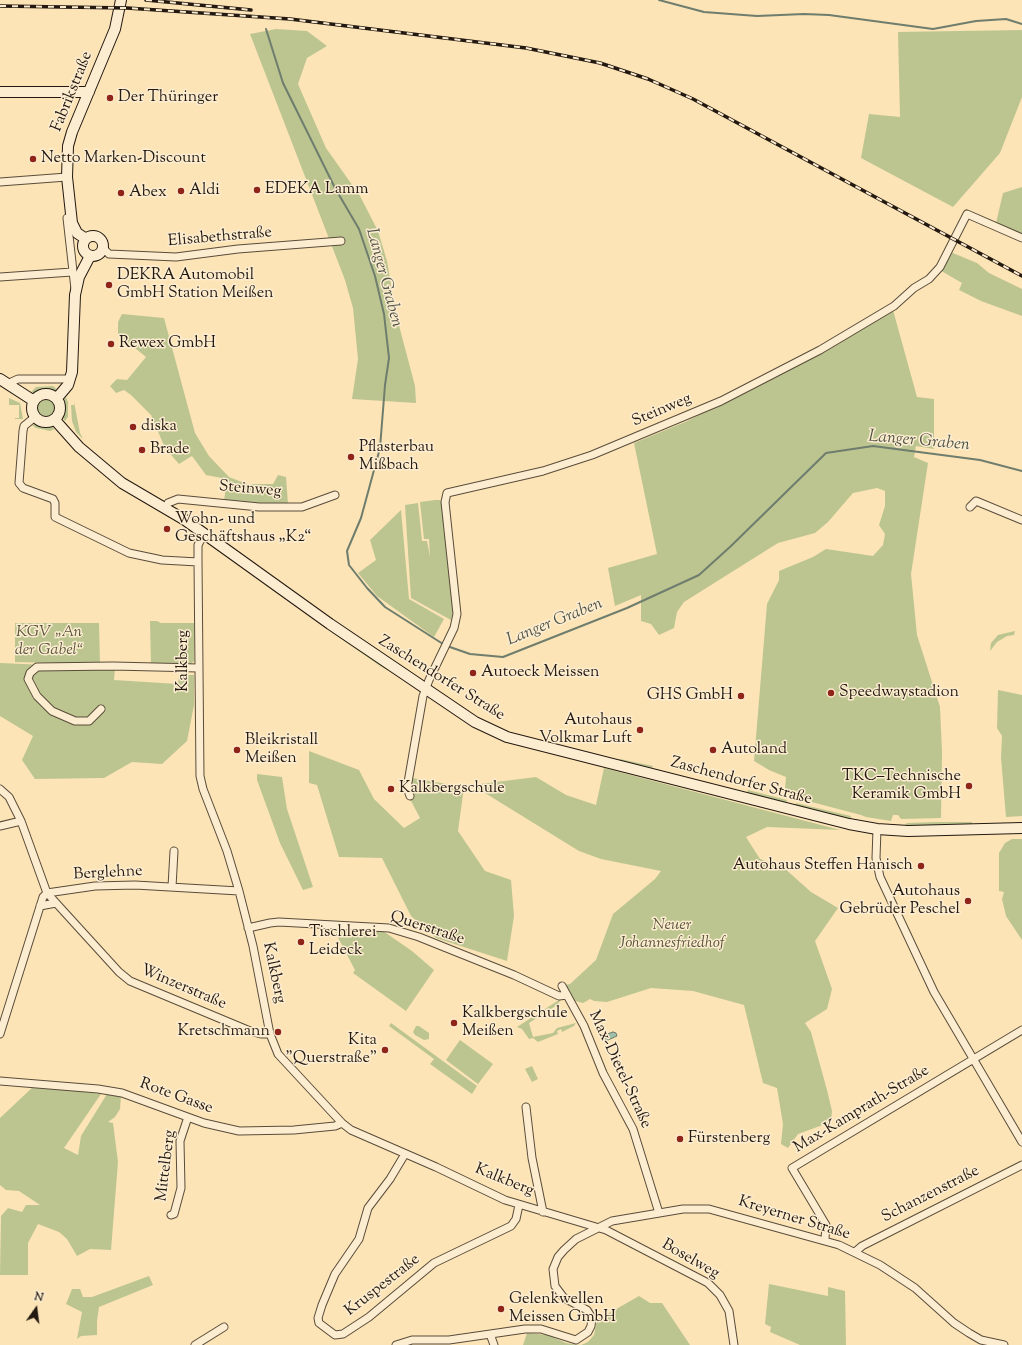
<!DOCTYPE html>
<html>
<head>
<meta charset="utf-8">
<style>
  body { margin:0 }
  #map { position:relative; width:1022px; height:1345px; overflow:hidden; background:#fce4b6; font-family:"Sorts Mill Goudy",serif }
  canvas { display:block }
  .north { position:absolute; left:16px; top:1289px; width:40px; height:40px; -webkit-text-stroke:3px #fdedd0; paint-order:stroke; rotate:14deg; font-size:11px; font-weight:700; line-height:16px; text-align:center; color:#231911 }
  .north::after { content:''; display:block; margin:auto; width:14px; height:18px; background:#231911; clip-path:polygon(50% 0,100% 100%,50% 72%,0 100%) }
</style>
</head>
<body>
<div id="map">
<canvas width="1022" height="1345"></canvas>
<div class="north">N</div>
</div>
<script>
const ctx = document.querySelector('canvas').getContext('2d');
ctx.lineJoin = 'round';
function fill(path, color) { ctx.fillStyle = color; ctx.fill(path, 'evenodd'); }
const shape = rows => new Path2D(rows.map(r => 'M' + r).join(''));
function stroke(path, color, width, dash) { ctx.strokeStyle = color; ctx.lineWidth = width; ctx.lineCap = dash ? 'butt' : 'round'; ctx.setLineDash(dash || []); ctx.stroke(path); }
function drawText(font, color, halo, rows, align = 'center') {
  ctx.font = font + ' "Sorts Mill Goudy",serif'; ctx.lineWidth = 3; ctx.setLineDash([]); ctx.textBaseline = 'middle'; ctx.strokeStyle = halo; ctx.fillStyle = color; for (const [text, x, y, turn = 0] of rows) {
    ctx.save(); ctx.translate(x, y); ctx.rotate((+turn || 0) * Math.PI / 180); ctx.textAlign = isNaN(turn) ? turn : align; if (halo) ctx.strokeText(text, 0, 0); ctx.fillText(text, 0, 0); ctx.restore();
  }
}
const green = shape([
  [276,29,307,31,327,46,307,58,298,84,326,148,360,196,378,231,387,261,396,314,415,386,416,403,352,399,358,359,353,308,345,280,250,34],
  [1022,30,1022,97,1000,153,953,207,861,158,869,114,900,117,898,32],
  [1022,187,1022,234,996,223,1003,193],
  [948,251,977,263,989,273,1022,289,1022,316,981,301,959,290,962,283,938,269],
  [893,310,917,397,934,399,934,449,916,446,914,457,928,463,911,574,917,635,940,707,942,752,941,818,901,819,898,815,893,815,891,821,866,817,861,815,804,800,796,791,785,789,786,777,769,770,754,761,767,604,779,580,779,571,813,557,826,549,873,556,883,545,885,534,879,525,885,506,885,491,877,488,853,493,828,522,815,533,778,543,684,602,677,612,674,628,659,635,651,624,641,621,641,595,615,606,608,568,657,554,634,443,685,422,760,385],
  [122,314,164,318,195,433,209,456,229,477,247,484,273,484,278,475,286,477,288,504,276,505,224,501,227,479,206,475,192,456,179,464,165,448,151,415,131,395,124,390,116,393,110,386,117,379,127,380,146,357,118,334,118,322],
  [53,386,58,390,30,393,36,387],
  [66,397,68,402,68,417,65,421,62,417,63,401],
  [9,398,20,403,23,419,15,419,15,418,19,418,19,405,9,405],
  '37 408a9 9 0 1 1 18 0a9 9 0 1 1-18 0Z',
  [74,402,80,433,83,439,76,432,72,421,71,405,74,405],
  [35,424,49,425,55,429,50,431,36,428,32,425],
  [435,500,440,500,442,504,449,554,454,609,451,620,411,598,405,505,418,503,422,541,427,541,430,557,429,539,424,539,420,502],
  [401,510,409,599,444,619,434,637,377,596,358,573,376,560,370,540],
  [150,621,157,621,161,623,194,623,194,661,189,666,151,665],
  [15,623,99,623,100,664,15,662],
  [332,629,388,668,387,670,380,666,330,631],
  [1015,631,1014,635,1007,636,997,642,990,651,991,643,998,635],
  [0,663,115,668,114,680,178,684,179,675,194,675,194,705,187,741,162,764,132,762,104,778,35,779,22,760,33,736,0,716],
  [998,690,1022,695,1022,816,1006,817,1001,758,1002,736,997,728],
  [309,751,359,770,374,799,404,828,420,818,409,797,412,778,464,787,458,831,485,871,511,880,514,916,507,961,436,938,411,916,382,858,339,857,317,785,309,783],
  [620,759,653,766,652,768,620,761],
  [604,768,840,830,767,827,746,837,760,859,783,867,811,892,838,908,815,941,832,989,827,1009,805,1023,811,1032,827,1090,832,1111,831,1122,798,1134,788,1148,781,1144,783,1124,777,1088,763,1083,744,1005,693,991,651,988,607,1002,594,1001,590,999,583,1003,575,1001,565,985,570,984,596,960,613,914,655,879,661,871,601,859,579,851,472,785,536,777,566,795,596,805],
  [257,774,282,777,287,809,313,887,303,890,280,843,257,780],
  [748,790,787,800,786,803,747,793],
  [796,803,851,816,850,821,794,806],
  [936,822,972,822,973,825,902,827,907,823],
  [900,834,973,834,973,835,910,836,900,836],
  [1012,839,1022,839,1022,940,1006,916,1002,899,1004,892,999,891,999,853,1005,843],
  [334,930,383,931,412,951,434,970,406,1011,353,973,355,970],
  [562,998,557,1005,529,1023,533,1037,553,1033,557,1028,576,1023,574,1026,562,1032,561,1029,557,1031,558,1034,538,1042,533,1038,529,1039,522,1029,517,1027],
  [391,1023,477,1086,472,1094,430,1064,434,1059,389,1026],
  [416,1026,419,1026,429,1033,429,1039,424,1040,415,1035,413,1032],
  [460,1040,493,1064,478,1084,446,1060],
  [532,1066,538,1079,532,1082,525,1069],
  [34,1086,101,1094,64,1148,78,1155,81,1136,107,1094,121,1096,120,1109,115,1117,108,1122,113,1123,118,1162,111,1250,90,1249,77,1256,67,1239,59,1232,38,1224,28,1243,28,1275,0,1275,1,1216,8,1208,22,1212,26,1205,40,1205,19,1191,6,1190,0,1185,0,1118],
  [149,1276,153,1285,99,1307,97,1321,97,1335,81,1336,77,1339,82,1312,66,1304,72,1289,80,1289,83,1297,92,1297],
  [769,1284,828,1296,828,1287,845,1291,846,1345,800,1345,770,1332,771,1327,765,1324],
  [639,1296,650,1303,662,1303,690,1345,523,1345,527,1333,548,1335,566,1343,581,1345,588,1342,594,1335,597,1320]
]);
const water = shape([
  [613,1032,616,1033,617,1036,608,1040,604,1039,604,1035,613,1032]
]);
const stream = shape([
  [659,0,704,12,757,16,804,14,829,15,933,29,976,21,1006,19,1022,24],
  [266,29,283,83,335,188,359,229,375,276,384,314,389,358,385,385,380,448,361,518,347,551,349,565,367,588,385,607,443,644],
  [447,646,470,654,503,657,627,608,699,575,731,546,826,453,873,446,980,460,1022,471]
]);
const street = shape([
  [0,182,67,177],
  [67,218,75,289],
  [103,248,109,254,176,257,238,249,341,241],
  [0,277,72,272],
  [7,384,18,379,70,379],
  [35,417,24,426,23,431,19,483,23,488,53,499,55,503,55,517,129,553,162,560,198,562],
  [970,507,976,501,1022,520],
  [165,508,168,503,178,499,259,507,302,507,335,495],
  [204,534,198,545,198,562,200,776,203,789,227,851,239,891,253,946,270,1034,278,1054,342,1123,351,1130,436,1167,505,1200,606,1230,708,1283,720,1295,729,1311,734,1345],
  [101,709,89,721,75,721,52,711,37,696,28,679,30,673,37,667,113,666,198,668],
  [0,789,9,797,21,821,47,893],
  [410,796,407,788,423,696,429,680,454,628,457,614,445,502,447,493,543,471,592,455,721,401,820,350,894,306,914,288,929,279,940,267,967,214,1022,238],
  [0,826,21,821],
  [877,829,876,858,880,877,934,992,1022,1142],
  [172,887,174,851],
  [47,893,119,972,130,981,250,1031,261,1034,270,1034],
  [47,893,95,886,135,885,239,891],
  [40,906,56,903],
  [248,928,270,923,279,922,389,928,419,937,514,975,559,996,567,995],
  [562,986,584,1026,603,1073,633,1129,659,1213],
  [0,1034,43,897,47,893],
  [0,1081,98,1089,122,1093,204,1123,239,1131,294,1130,335,1126,342,1123],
  [526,1107,532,1158,543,1212],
  [405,1154,390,1179,368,1208,359,1239,335,1274,322,1305,318,1318,319,1323,335,1335,343,1334,369,1317,434,1263,511,1226,516,1219,519,1205],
  [171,1215,174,1214,181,1188,180,1141,188,1117],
  [825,1239,826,1225,792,1168,1022,1030],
  [855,1252,862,1246,1022,1165],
  [490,1334,494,1345],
  [195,1345,224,1327],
  [396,1345,412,1340,449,1340,525,1329,541,1329,576,1340,588,1332,591,1326,592,1318,587,1310,564,1298,555,1286,553,1269,558,1257,564,1250,576,1239,612,1221,683,1209,709,1209,839,1245,880,1265,915,1288,954,1323,969,1333,981,1340,1004,1345]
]);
const secondary = shape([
  [0,92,89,92],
  '83 246a10 10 0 1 1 20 0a10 10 0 1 1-20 0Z',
  [86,239,77,233,72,223,67,177,68,146,72,132,115,29,121,0],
  [0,379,34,401],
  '32 408a14 14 0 1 1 28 0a14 14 0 1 1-28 0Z',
  [57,398,68,385,72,372,75,295,79,277,90,256],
  [55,420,79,447,122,483,185,520,330,624,475,722,507,737,849,824,877,829,908,831,1022,828]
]);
const rail = shape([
  [146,0,251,10],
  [0,6,127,8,290,19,526,48,600,63,648,79,693,99,1022,276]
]);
const markers = [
  [110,98,4,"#8f2418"],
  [33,159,4,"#8f2418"],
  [257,190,4,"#8f2418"],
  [181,191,4,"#8f2418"],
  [121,193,4,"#8f2418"],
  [109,285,4,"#8f2418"],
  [111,344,4,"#8f2418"],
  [133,427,4,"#8f2418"],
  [142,450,4,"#8f2418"],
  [351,457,4,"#8f2418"],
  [167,529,4,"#8f2418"],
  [473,673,4,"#8f2418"],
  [831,693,4,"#8f2418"],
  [741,696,4,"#8f2418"],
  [640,730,4,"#8f2418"],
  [237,750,4,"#8f2418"],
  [713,750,4,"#8f2418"],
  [969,786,4,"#8f2418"],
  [391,789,4,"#8f2418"],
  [921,866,4,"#8f2418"],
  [968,901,4,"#8f2418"],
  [301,942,4,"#8f2418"],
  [454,1023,4,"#8f2418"],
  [278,1032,4,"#8f2418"],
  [385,1050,4,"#8f2418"],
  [680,1139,4,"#8f2418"],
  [501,1309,4,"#8f2418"]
];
const streetNames = [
  ["Fabrikstraße",73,92,-68],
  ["Elisabethstraße",220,238,-5],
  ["Steinweg",662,411,-23],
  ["Steinweg",250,490,5],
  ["Kalkberg",184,661,-90],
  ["Zaschendorfer Straße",441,679,32],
  ["Zaschendorfer Straße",741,782,15],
  ["Berglehne",108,874,-3],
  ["Querstraße",427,929,18],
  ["Kalkberg",273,973,78],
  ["Winzerstraße",183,988,23],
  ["Max-Dietel-Straße",619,1070,65],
  ["Rote Gasse",176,1097,20],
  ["Max-Kamprath-Straße",862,1110,-31],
  ["Mittelberg",167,1166,-83],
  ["Kalkberg",504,1181,22],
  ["Schanzenstraße",931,1195,-27],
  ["Kreyerner Straße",794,1219,17],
  ["Boselweg",690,1260,30],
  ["Kruspestraße",383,1286,-38]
];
const poiNames = [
  ["Der Thüringer",118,98],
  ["Netto Marken-Discount",41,159],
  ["EDEKA Lamm",265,190],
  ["Aldi",189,191],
  ["Abex",129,193],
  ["DEKRA Automobil",117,276],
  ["GmbH Station Meißen",117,294],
  ["Rewex GmbH",119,344],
  ["diska",141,427],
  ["Pflasterbau",359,448],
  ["Mißbach",359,466],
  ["Brade",150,450],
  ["Wohn- und",175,520],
  ["Geschäftshaus „K2“",175,538],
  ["Autoeck Meissen",481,673],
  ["Speedwaystadion",839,693],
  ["GHS GmbH",733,696,"right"],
  ["Autohaus",632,721,"right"],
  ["Volkmar Luft",632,739,"right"],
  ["Bleikristall",245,741],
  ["Meißen",245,759],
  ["Autoland",721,750],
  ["TKC–Technische",961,777,"right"],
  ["Keramik GmbH",961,795,"right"],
  ["Kalkbergschule",399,789],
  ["Autohaus Steffen Hanisch",913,866,"right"],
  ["Autohaus",960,892,"right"],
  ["Gebrüder Peschel",960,910,"right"],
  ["Tischlerei",309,933],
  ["Leideck",309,951],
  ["Kalkbergschule",462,1014],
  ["Meißen",462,1032],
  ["Kretschmann",270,1032,"right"],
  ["Kita",377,1041,"right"],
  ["\"Querstraße\"",377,1059,"right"],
  ["Fürstenberg",688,1139],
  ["Gelenkwellen",509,1300],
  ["Meissen GmbH",509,1318]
];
const parkNames = [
  ["KGV „An",49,633],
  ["der Gabel“",49,651],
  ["Neuer",672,926],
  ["Johannesfriedhof",672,944]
];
const waterNames = [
  ["Langer Graben",383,278,75],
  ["Langer Graben",919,442,5],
  ["Langer Graben",555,623,-22]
];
fill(green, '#bcc590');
fill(water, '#a0bfaa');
stroke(water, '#6e7d6d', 1);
stroke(stream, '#6e7d6d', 2);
stroke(street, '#594c3a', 9);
stroke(secondary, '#231911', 12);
stroke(street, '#fdedd0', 7);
stroke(secondary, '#fdedd0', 10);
stroke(rail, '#231911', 3.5);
stroke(rail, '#fdedd0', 2, [6]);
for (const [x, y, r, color] of markers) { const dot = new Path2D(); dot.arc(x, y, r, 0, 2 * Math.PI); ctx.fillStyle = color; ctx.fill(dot); stroke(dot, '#fdedd0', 1.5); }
drawText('16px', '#231911', '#fdedd0', streetNames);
drawText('16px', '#231911', '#fdedd0', poiNames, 'left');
drawText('italic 16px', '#59553d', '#fdedd0', parkNames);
drawText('italic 17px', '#4f5347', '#fdedd0', waterNames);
</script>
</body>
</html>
